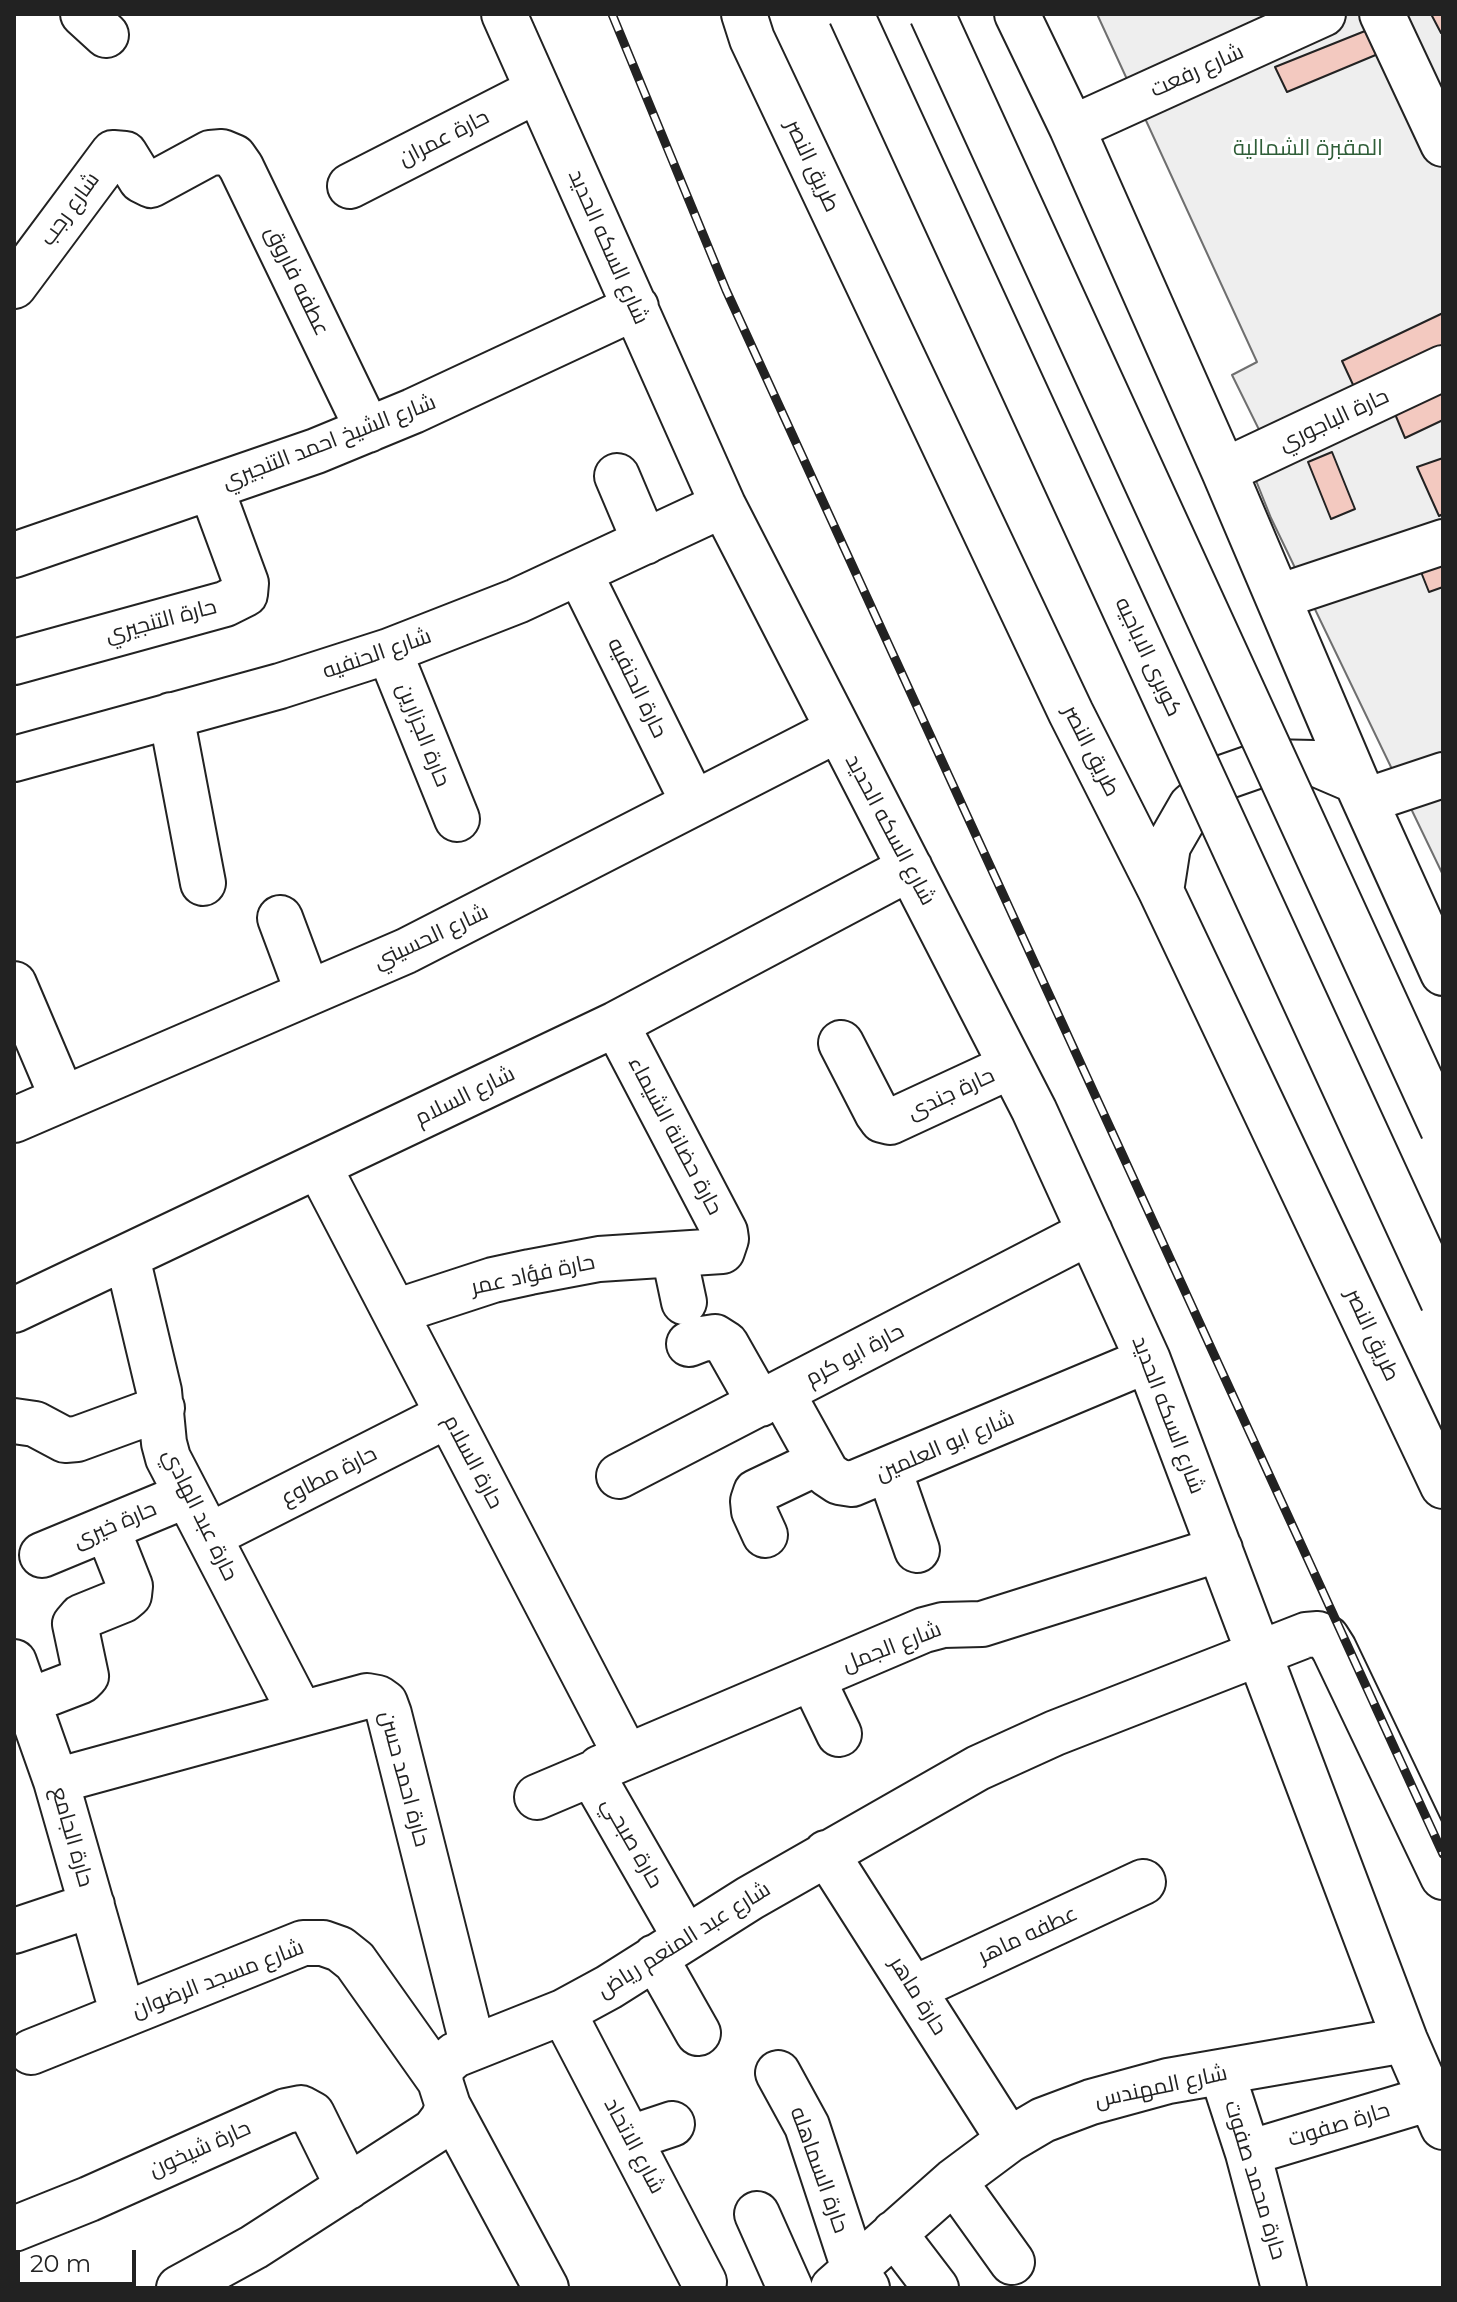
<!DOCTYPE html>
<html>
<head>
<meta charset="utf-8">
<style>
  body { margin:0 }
  #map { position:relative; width:1457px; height:2302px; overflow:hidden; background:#fff; font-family:Montserrat,sans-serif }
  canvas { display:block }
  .frame { position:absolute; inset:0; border:16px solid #222; pointer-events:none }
  .scale { position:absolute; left:16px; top:2250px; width:120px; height:36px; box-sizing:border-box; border:4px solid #222; border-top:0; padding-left:10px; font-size:24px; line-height:28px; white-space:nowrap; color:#222; -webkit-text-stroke:6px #fff; paint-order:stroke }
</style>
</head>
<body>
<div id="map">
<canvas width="1457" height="2302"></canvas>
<div class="frame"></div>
<div class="scale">20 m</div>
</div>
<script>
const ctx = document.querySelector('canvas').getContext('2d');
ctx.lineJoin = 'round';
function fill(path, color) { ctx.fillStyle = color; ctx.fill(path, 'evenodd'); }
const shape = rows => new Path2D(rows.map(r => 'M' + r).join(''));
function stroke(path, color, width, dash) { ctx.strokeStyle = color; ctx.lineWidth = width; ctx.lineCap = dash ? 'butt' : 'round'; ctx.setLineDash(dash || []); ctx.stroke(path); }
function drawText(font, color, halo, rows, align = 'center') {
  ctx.font = font + ' Montserrat,Cairo,sans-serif'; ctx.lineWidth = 6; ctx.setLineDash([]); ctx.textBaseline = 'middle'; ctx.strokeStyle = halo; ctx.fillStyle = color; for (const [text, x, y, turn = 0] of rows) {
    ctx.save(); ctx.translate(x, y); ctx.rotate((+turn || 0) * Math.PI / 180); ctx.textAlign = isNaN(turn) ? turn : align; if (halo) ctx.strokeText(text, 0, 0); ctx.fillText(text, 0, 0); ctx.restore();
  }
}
const green = shape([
  [1097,14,1443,14,1443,875,1271,518,1253,473,1275,462,1232,375,1257,362,1097,14]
]);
const building = shape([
  [1431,14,1443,14,1443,32,1441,33,1431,14],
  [1380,25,1390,49,1287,92,1275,67,1380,25],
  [1443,313,1443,348,1355,389,1342,361,1443,313],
  [1443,391,1443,420,1405,438,1395,414,1443,391],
  [1332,452,1355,509,1331,519,1308,462,1332,452],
  [1443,458,1443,514,1439,516,1417,467,1443,458],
  [1443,546,1443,587,1429,592,1415,557,1443,546]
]);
const minor = shape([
  [83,14,106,35],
  [504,14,723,505,1034,1110,1148,1360,1405,2040,1443,2127],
  [744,14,752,39,1071,713,1161,891,1443,1486],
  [1017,14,1072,128,1224,471,1356,781,1443,973],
  [1382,14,1443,144],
  [1072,128,1323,14],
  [350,186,538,90],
  [14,286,113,153,125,154,141,180,151,185,210,153,222,152,234,157,241,167,368,430],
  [1224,471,1443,368],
  [617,476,645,542],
  [14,555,316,451,413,411,636,307],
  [580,574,693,802],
  [1278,597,1443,542],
  [389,651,457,819],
  [14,662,225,604,245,594,246,583,211,488],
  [171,715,203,883],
  [14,759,280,686,389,651,517,601,723,505],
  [1365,801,1443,775],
  [1161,891,1168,846,1191,806,1225,777,1268,762,1314,763,1356,781],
  [280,918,308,993],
  [14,984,63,1099],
  [841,1043,877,1113,882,1120,890,1122,1011,1066],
  [14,1120,406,951,837,730],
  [319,1167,619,1742,621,1752,619,1759],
  [674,1255,684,1302],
  [127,1257,159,1391,164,1443,168,1458,301,1714],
  [14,1310,616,1024,910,868],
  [395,1312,493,1280,530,1272,599,1259,722,1251,726,1239,725,1232,616,1024],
  [689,1344,702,1339,715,1337,726,1344,760,1404],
  [782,1393,827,1474,839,1482,852,1484,1148,1360],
  [14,1421,35,1424,65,1440,77,1439,162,1408],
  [889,1470,917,1550],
  [619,1476,1090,1232],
  [765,1535,754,1511,753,1501,756,1492,819,1462],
  [209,1536,448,1415],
  [42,1555,187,1495],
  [14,1662,56,1781,123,2015],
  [812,1678,839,1734],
  [29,1701,81,1681,86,1676,75,1624,81,1617,123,1600,129,1595,130,1586,107,1528],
  [56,1781,367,1696,378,1698,385,1703,389,1714,473,2047],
  [537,1797,596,1772],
  [826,1853,1009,2140],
  [14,1931,92,1905],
  [685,1937,596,1782,595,1777,600,1768,924,1630,943,1625,982,1624,1220,1549],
  [655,1957,698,2033],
  [913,1989,1143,1882],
  [563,2012,704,2282],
  [31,2052,303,1943,323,1943,340,1949,355,1961,440,2081],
  [778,2073,807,2126,854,2269,867,2288],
  [1222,2073,1248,2153,1284,2288],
  [448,2106,546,2288],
  [630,2138,672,2124],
  [1248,2153,1431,2098],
  [954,2181,1012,2262],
  [757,2214,790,2288],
  [14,2229,89,2199,286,2111,301,2108,312,2114,348,2187],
  [894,2233,936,2288],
  [179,2288,254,2247,434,2131,443,2119,448,2106,440,2081,442,2066,455,2055,563,2012,609,1987,750,1898,978,1768,1055,1733,1306,1635,1318,1634,1327,1638,1334,1649,1443,1877],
  [833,2288,954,2181,1009,2140,1043,2120,1091,2102,1168,2081,1405,2040]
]);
const rail = shape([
  [612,14,726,290,1443,1854]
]);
const highwayBridge = shape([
  [851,14,1443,1301],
  [932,14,1443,1129]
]);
const streetNames = [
  ["شارع رفعت",1197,71,-24],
  ["حارة عمران",444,138,-27],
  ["طريق النصر",812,166,65],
  ["شارع رجب",70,209,-54],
  ["شارع السكه الحديد",608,247,66],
  ["عطفه فاروق",297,281,64],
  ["حارة الباجوري",1334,420,-25],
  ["شارع الشيخ احمد التنجيري",329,442,-21],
  ["حارة التنجيري",161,621,-15],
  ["شارع الحنفيه",377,654,-19],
  ["كوبرى الاباجيه",1148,657,65],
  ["حارة الحنفيه",637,688,64],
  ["حارة الجزارين",423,735,68],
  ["طريق النصر",1091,751,63],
  ["شارع السكه الحديد",890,830,62],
  ["شارع الحسيني",431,937,-25],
  ["حارة جندى",951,1094,-25],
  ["شارع السلام",465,1096,-26],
  ["حارة حضانة الشيماء",675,1136,62],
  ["حارة فؤاد عمر",533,1275,-12],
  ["طريق النصر",1372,1335,65],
  ["حارة ابو كرم",855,1355,-28],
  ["شارع السكه الحديد",1168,1415,69],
  ["شارع ابو العلمين",945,1446,-23],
  ["حارة السلام",473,1462,62],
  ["حارة مطاوع",329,1476,-27],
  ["حارة عبد الهادي",200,1515,64],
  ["حارة خيرى",115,1525,-23],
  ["شارع الجمل",892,1647,-21],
  ["حارة احمد حسن",404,1779,75],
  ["حارة الجامع",72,1837,74],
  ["حارة صبحي",632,1843,60],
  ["عطفه ماهر",1028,1935,-25],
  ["شارع عبد المنعم رياض",684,1940,-32],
  ["شارع مسجد الرضوان",218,1979,-21],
  ["حارة ماهر",918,1996,58],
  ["شارع المهندس",1161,2087,-12],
  ["حارة صفوت",1339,2125,-17],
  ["شارع الاتحاد",634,2146,62],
  ["حارة شيخون",200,2149,-24],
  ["حارة السماهله",819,2170,70],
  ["حارة محمد صفوت",1255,2180,73]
];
const parkNames = [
  ["المقبرة الشمالية",1308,149]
];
fill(green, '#eee');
stroke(green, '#6f6f6f', 2);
fill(building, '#f3c9c0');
stroke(building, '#222', 2);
stroke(minor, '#222', 48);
stroke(minor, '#fff', 44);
stroke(rail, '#222', 9);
stroke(rail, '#fff', 6, [18]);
stroke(highwayBridge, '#222', 48, []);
stroke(highwayBridge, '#fff', 44);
drawText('22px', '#222', '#fff', streetNames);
drawText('22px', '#2f5e38', '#fff', parkNames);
</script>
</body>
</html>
